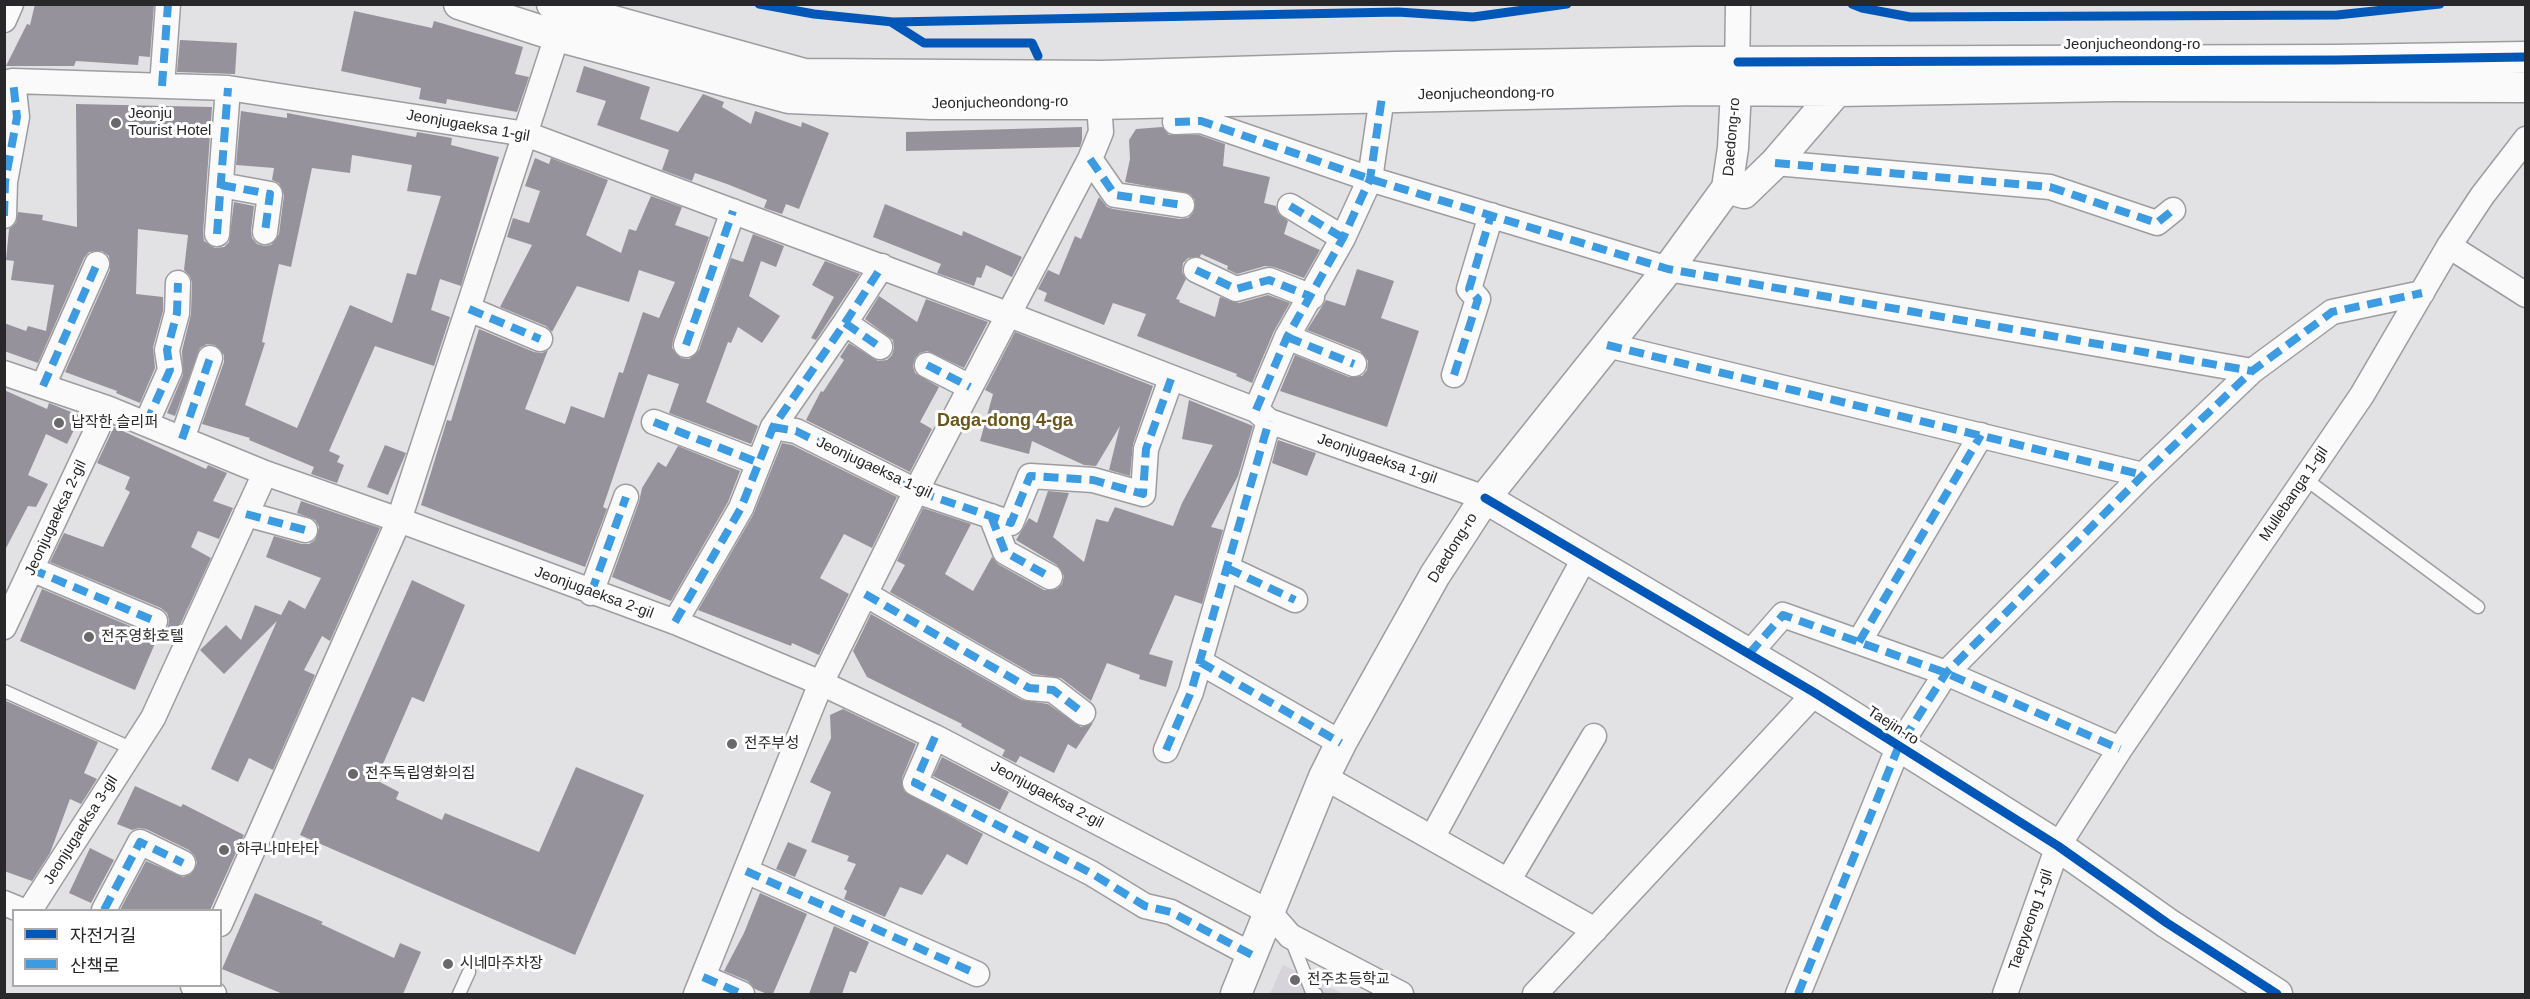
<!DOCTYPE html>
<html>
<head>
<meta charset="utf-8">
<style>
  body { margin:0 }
  #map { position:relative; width:2530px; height:999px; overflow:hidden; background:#e2e1e4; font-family:Arial,"Noto Sans KR",sans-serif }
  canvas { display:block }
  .frame { position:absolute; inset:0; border:6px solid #282729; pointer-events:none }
  .legend { position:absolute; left:12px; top:909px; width:210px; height:78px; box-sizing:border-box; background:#fff; border:2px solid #a9a9a9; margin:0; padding:8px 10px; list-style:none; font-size:18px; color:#282729 }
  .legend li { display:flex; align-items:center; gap:12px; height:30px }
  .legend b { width:30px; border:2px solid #a9a9a9 }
</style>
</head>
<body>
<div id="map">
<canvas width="2530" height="999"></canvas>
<div class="frame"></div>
<ul class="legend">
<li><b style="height:8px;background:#0057b8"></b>자전거길</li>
<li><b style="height:8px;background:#3d9ce1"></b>산책로</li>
</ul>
</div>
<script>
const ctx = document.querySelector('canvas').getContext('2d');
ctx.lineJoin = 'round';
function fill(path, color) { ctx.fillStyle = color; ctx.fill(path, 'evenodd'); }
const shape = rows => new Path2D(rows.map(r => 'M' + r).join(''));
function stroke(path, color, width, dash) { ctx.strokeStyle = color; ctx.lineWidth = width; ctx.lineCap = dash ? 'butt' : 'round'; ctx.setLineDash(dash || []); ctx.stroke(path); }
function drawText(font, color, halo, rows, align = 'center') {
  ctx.font = font + ' Arial,"Noto Sans KR",sans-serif'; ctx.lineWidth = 6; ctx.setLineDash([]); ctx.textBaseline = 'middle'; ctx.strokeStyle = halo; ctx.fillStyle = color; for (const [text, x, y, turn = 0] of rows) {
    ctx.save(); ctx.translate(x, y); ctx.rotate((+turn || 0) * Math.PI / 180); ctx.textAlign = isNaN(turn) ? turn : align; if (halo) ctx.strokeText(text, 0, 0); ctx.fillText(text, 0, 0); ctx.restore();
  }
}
const built = shape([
  [1283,965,1344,994,1270,994]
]);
const building = shape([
  [35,4,154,4,150,57,139,56,138,65,76,61,74,66,6,66,27,24,30,25],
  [354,11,432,28,434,21,523,47,515,74,529,77,517,112,447,99,446,104,419,99,421,88,341,71],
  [180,40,237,43,235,74,177,72],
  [584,66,650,87,640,119,678,132,703,94,724,102,722,107,751,124,755,111,801,127,802,122,829,133,799,209,786,204,782,214,764,208,767,200,727,184,695,173,692,181,662,170,669,150,597,125,606,101,576,92],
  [76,104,212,107,203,233,204,241,215,248,224,247,229,242,234,202,254,206,251,231,252,238,257,244,264,246,271,245,279,234,284,195,279,183,272,180,274,168,236,165,241,111,287,118,287,113,416,137,417,132,452,138,451,145,499,157,461,286,440,279,431,310,450,317,434,366,375,346,329,451,340,456,337,462,344,465,337,483,311,474,314,467,249,440,250,438,202,424,224,362,224,355,215,345,207,344,200,348,175,416,167,413,183,375,182,351,191,314,192,283,190,276,184,270,188,235,138,229,136,294,163,297,163,311,153,347,155,368,140,403,116,393,117,391,65,372,110,270,109,256,102,251,89,252,84,258,38,363,4,351,4,323,26,331,28,326,46,331,54,285,11,280,14,261,6,260,9,229,16,223,18,212,43,215,42,220,77,227],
  [352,155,412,165,407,191,441,196,416,275,407,273,392,323,350,305,297,428,245,405,265,343,262,342,279,264,291,267,312,168,350,173],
  [1082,127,1082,140,1080,147,906,151,906,132],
  [1162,127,1169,135,1199,135,1225,144,1223,166,1270,177,1264,203,1276,206,1278,213,1288,221,1284,234,1320,250,1304,278,1274,267,1265,266,1237,274,1227,269,1228,266,1201,254,1200,257,1188,258,1183,263,1182,272,1186,279,1176,299,1180,300,1179,302,1215,317,1220,297,1239,303,1268,295,1290,303,1274,331,1252,383,1236,376,1237,374,1137,336,1146,314,1113,303,1104,325,1044,301,1047,293,1038,289,1048,270,1059,275,1075,236,1081,239,1099,197,1107,207,1113,209,1180,219,1188,218,1193,213,1195,200,1190,194,1125,182,1130,159,1129,140,1136,129],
  [535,158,549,164,551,158,608,180,586,235,621,253,629,229,636,231,651,196,682,207,675,225,709,237,673,340,672,348,681,358,689,359,699,350,731,258,743,262,753,234,784,246,776,267,761,261,749,296,780,316,762,343,738,327,731,343,728,342,706,402,758,426,751,444,669,413,679,384,648,374,603,507,607,509,585,567,421,505,447,420,451,421,479,329,534,352,542,353,548,350,525,409,565,424,571,406,604,418,619,372,623,373,643,312,659,318,675,282,639,270,629,302,577,286,552,332,546,326,500,307,532,245,507,237,513,218,529,223,540,191,525,186],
  [885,204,962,236,963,231,1022,257,1012,277,986,265,981,278,977,277,974,286,937,273,941,264,873,237],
  [825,261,860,274,816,340,811,338,834,297,812,285],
  [1357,269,1394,281,1381,318,1419,331,1387,427,1280,391,1295,355,1349,377,1362,376,1367,370,1368,361,1360,351,1307,330,1326,300,1345,306],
  [879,296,917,322,926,299,988,322,964,368,927,351,920,353,915,358,913,366,915,373,939,387,920,422,932,429,910,472,806,420,821,391,823,392,844,360,840,357,849,343,878,361,887,360,892,355,894,348,893,340,865,319],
  [1015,332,1153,386,1133,444,1130,476,1109,470,1120,426,1096,466,1084,465,1032,441,1029,454,980,441,993,394,985,390],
  [4,390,47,409,49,403,81,416,67,444,46,434,28,475,48,484,36,507,28,506,4,552],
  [1189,400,1253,426,1238,476,1211,527,1223,530,1202,604,1175,595,1149,654,1173,661,1166,687,1139,679,1140,675,1107,663,1091,701,1061,678,1033,674,890,592,905,565,897,561,923,508,971,524,945,574,973,591,992,557,998,564,1044,590,1057,589,1062,584,1064,576,1057,565,1016,540,1029,518,1037,523,1048,491,1069,493,1053,537,1084,562,1096,519,1108,522,1115,507,1173,526,1182,503,1213,445,1182,439],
  [114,427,206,469,208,465,227,473,213,501,233,508,219,539,198,531,191,547,211,558,174,638,163,633,168,627,169,620,167,613,161,608,50,562,64,533,103,547,130,492,125,489,130,477,97,463],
  [1278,440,1316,453,1307,476,1272,463],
  [782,443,792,445,897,497,872,548,844,534,820,578,849,594,819,655,792,643,791,646,698,610,753,515],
  [385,445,406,453,388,495,367,487],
  [678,446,740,471,728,502,671,601,612,577,639,502,642,488,658,462,666,467],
  [301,501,380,528,330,641,322,636,304,670,315,675,273,770,249,758,238,782,211,769,277,621,224,674,200,650,226,625,241,640,255,605,281,615,289,600,305,609,321,578,266,557,274,536,302,544,309,544,315,540,319,527,315,520,297,513],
  [412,580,465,605,424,702,412,697,376,780,399,792,396,799,442,820,445,813,539,852,576,767,644,795,575,955,300,835],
  [42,589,149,634,159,634,135,690,20,641],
  [871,614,1022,700,1048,704,1081,727,1093,723,1076,749,1068,744,1054,773,1020,756,1016,763,1002,756,1005,750,961,726,962,724,867,677,853,651],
  [4,700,98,742,84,773,97,779,81,804,70,799,50,853,32,881,4,871],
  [843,709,916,744,902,778,904,791,983,834,967,865,947,854,922,895,900,887,885,917,844,899,847,891,844,889,856,864,847,861,849,856,811,842,831,792,810,782,831,738,830,715],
  [942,757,1009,792,1000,810,933,776],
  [135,786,181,807,183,804,244,835,210,910,120,910,146,861,183,877,191,874,197,863,195,856,189,850,146,829,139,828,132,830,117,824],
  [788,842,807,850,795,877,776,869],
  [90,848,114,860,91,903,69,893],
  [255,893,323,922,321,924,394,958,400,943,421,952,403,994,283,994,222,969],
  [760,893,807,914,773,994,767,994,755,989,748,981,724,971,744,933],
  [834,926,869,942,856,973,850,971,842,994,809,994]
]);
const service = shape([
  [2304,478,2478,607],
  [4,691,133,749],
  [1291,939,1312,992,1316,994],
  [459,994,469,972]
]);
const minor = shape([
  [4,20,11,4],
  [1737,80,1738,4],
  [4,83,13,81,228,88,526,134,1007,314,1256,410,1269,421,1485,498],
  [162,86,168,4],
  [1175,122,1201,121,1370,179,1668,269,2252,371],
  [1090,159,1115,195,1182,205],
  [1775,163,2050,187,2157,223,2173,210],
  [221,185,270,194,265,232],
  [1290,206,1343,238],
  [4,216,5,182,17,117,13,81],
  [217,234,228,88],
  [2449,246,2526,295],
  [1196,270,1236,289,1269,280,1312,297],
  [469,309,540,339],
  [845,323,880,347],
  [1287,337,1354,364],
  [686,345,733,211],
  [1607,345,2143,475],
  [927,365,970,387],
  [4,373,107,408,265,473,399,520,675,622,821,683,935,737,1269,912,1290,936,1401,994],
  [1454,375,1478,299,1469,289,1491,215],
  [43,386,97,264],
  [1256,410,1287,337,1343,238,1370,179,1382,97],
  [654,422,757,462],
  [146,424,170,370,167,350,177,313,178,283],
  [773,427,796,431,916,491,1011,523,1030,476,1093,480,1143,494,1146,449,1171,379],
  [182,439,210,358],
  [246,514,305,530],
  [991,516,1005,552,1050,577],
  [1227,568,1295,600],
  [31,569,155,621],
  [591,593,626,497],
  [865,594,1029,688,1053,690,1083,713],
  [675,622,741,508,773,427,845,323,882,266],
  [4,627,107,408],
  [1859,642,1981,435],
  [1749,654,1783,615,1946,673,2120,749],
  [1200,662,1341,743],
  [935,737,915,783,1091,873,1145,906,1171,912,1252,955],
  [1166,750,1191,692,1269,421],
  [1324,777,1595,930],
  [1432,838,1585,557],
  [746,871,977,974],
  [1508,881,1594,736],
  [4,903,21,910],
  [30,910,153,718,265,473],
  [104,910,140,842,183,863],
  [220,924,399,520,557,36],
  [703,977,742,994],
  [193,986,214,994],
  [696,994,821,683,916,491,1090,159,1101,132,1099,104],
  [1535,994,1815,693],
  [1798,994,1898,748,1946,673,2143,475,2252,371,2332,312,2422,293],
  [2005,994,2058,846,2120,749,2362,395,2449,246,2482,196,2526,139]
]);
const tertiary = shape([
  [459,4,557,36,789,98,931,104,1099,104,1696,90,1837,91,2114,86,2526,87],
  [552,4,804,74,1102,76,1396,67,1695,62,2336,60,2526,57],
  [1727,188,1744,193,1775,163,1837,91],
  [1485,498,1815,693,2058,846,2167,923,2277,994],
  [1236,994,1324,777,1341,743,1435,575,1485,498,1668,269,1727,188,1733,148,1736,90]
]);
const quiet = shape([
  [162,86,168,4],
  [1175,122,1201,121,1370,179,1668,269,2252,371],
  [1090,159,1115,195,1182,205],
  [1775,163,2050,187,2157,223,2173,210],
  [221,185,270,194,265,232],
  [1290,206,1343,238],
  [4,216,5,182,17,117,13,81],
  [217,234,228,88],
  [1196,270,1236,289,1269,280,1312,297],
  [469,309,540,339],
  [845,323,880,347],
  [1287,337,1354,364],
  [686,345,733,211],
  [1607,345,2143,475],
  [927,365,970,387],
  [1454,375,1478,299,1469,289,1491,215],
  [43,386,97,264],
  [1256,410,1287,337,1343,238,1370,179,1382,97],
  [654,422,757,462],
  [146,424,170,370,167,350,177,313,178,283],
  [773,427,796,431,916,491,1011,523,1030,476,1093,480,1143,494,1146,449,1171,379],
  [182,439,210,358],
  [246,514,305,530],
  [991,516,1005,552,1050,577],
  [1227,568,1295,600],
  [31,569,155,621],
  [591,593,626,497],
  [865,594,1029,688,1053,690,1083,713],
  [675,622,741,508,773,427,845,323,882,266],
  [1859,642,1981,435],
  [1749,654,1783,615,1946,673,2120,749],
  [1200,662,1341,743],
  [935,737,915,783,1091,873,1145,906,1171,912,1252,955],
  [1166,750,1191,692,1269,421],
  [746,871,977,974],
  [104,910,140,842,183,863],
  [703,977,742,994],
  [1798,994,1898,748,1946,673,2143,475,2252,371,2332,312,2422,293]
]);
const cycleway = shape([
  [759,4,814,14,893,22,1398,12,1473,17,1567,4],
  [1852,4,1862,8,1910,17,2337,15,2440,4],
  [891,22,924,43,1032,43,1038,56],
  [1738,62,2336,60,2526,57],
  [1485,498,1815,693,2058,846,2167,923,2277,994]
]);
const markers = [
  [116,123,6,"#69686a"],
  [59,423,6,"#69686a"],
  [89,637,6,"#69686a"],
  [732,744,6,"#69686a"],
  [353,774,6,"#69686a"],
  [224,850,6,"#69686a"],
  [448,964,6,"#69686a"],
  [1295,980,6,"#69686a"]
];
const streetNames = [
  ["Jeonjucheondong-ro",2132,45],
  ["Jeonjucheondong-ro",1486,94,-1],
  ["Jeonjucheondong-ro",1000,103,-1],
  ["Jeonjugaeksa 1-gil",468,126,10],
  ["Daedong-ro",1732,137,-85],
  ["Jeonjugaeksa 1-gil",1377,459,19],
  ["Jeonjugaeksa 1-gil",874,468,25],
  ["Mullebanga 1-gil",2294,494,-56],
  ["Jeonjugaeksa 2-gil",56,518,-65],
  ["Daedong-ro",1453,548,-58],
  ["Jeonjugaeksa 2-gil",594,593,20],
  ["Taejin-ro",1893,726,33],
  ["Jeonjugaeksa 2-gil",1047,795,28],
  ["Jeonjugaeksa 3-gil",81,830,-58],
  ["Taepyeong 1-gil",2031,920,-71]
];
const poiNames = [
  ["Jeonju",128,114],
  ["Tourist Hotel",128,131],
  ["납작한 슬리퍼",71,423],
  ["전주영화호텔",101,637],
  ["전주부성",744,744],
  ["전주독립영화의집",365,774],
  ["하쿠나마타타",236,850],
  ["시네마주차장",460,964],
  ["전주초등학교",1307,980]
];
const quarterNames = [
  ["Daga-dong 4-ga",1005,421]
];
fill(built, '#d6d3db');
fill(building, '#96929c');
stroke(service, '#9d9d9f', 15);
stroke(minor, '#9d9d9f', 27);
stroke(tertiary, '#9d9d9f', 33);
stroke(service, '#fbfafb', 12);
stroke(minor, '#fbfafb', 24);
stroke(tertiary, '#fbfafb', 30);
stroke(quiet, '#3d9ce1', 8, [15, 8]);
stroke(cycleway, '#0057b8', 9);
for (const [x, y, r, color] of markers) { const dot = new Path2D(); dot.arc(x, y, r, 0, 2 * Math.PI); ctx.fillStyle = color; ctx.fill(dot); stroke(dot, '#fff', 2); }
drawText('15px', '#282729', '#fff', streetNames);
drawText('15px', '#282729', '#fff', poiNames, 'left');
drawText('bold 18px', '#68561a', '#fff', quarterNames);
</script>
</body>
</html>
